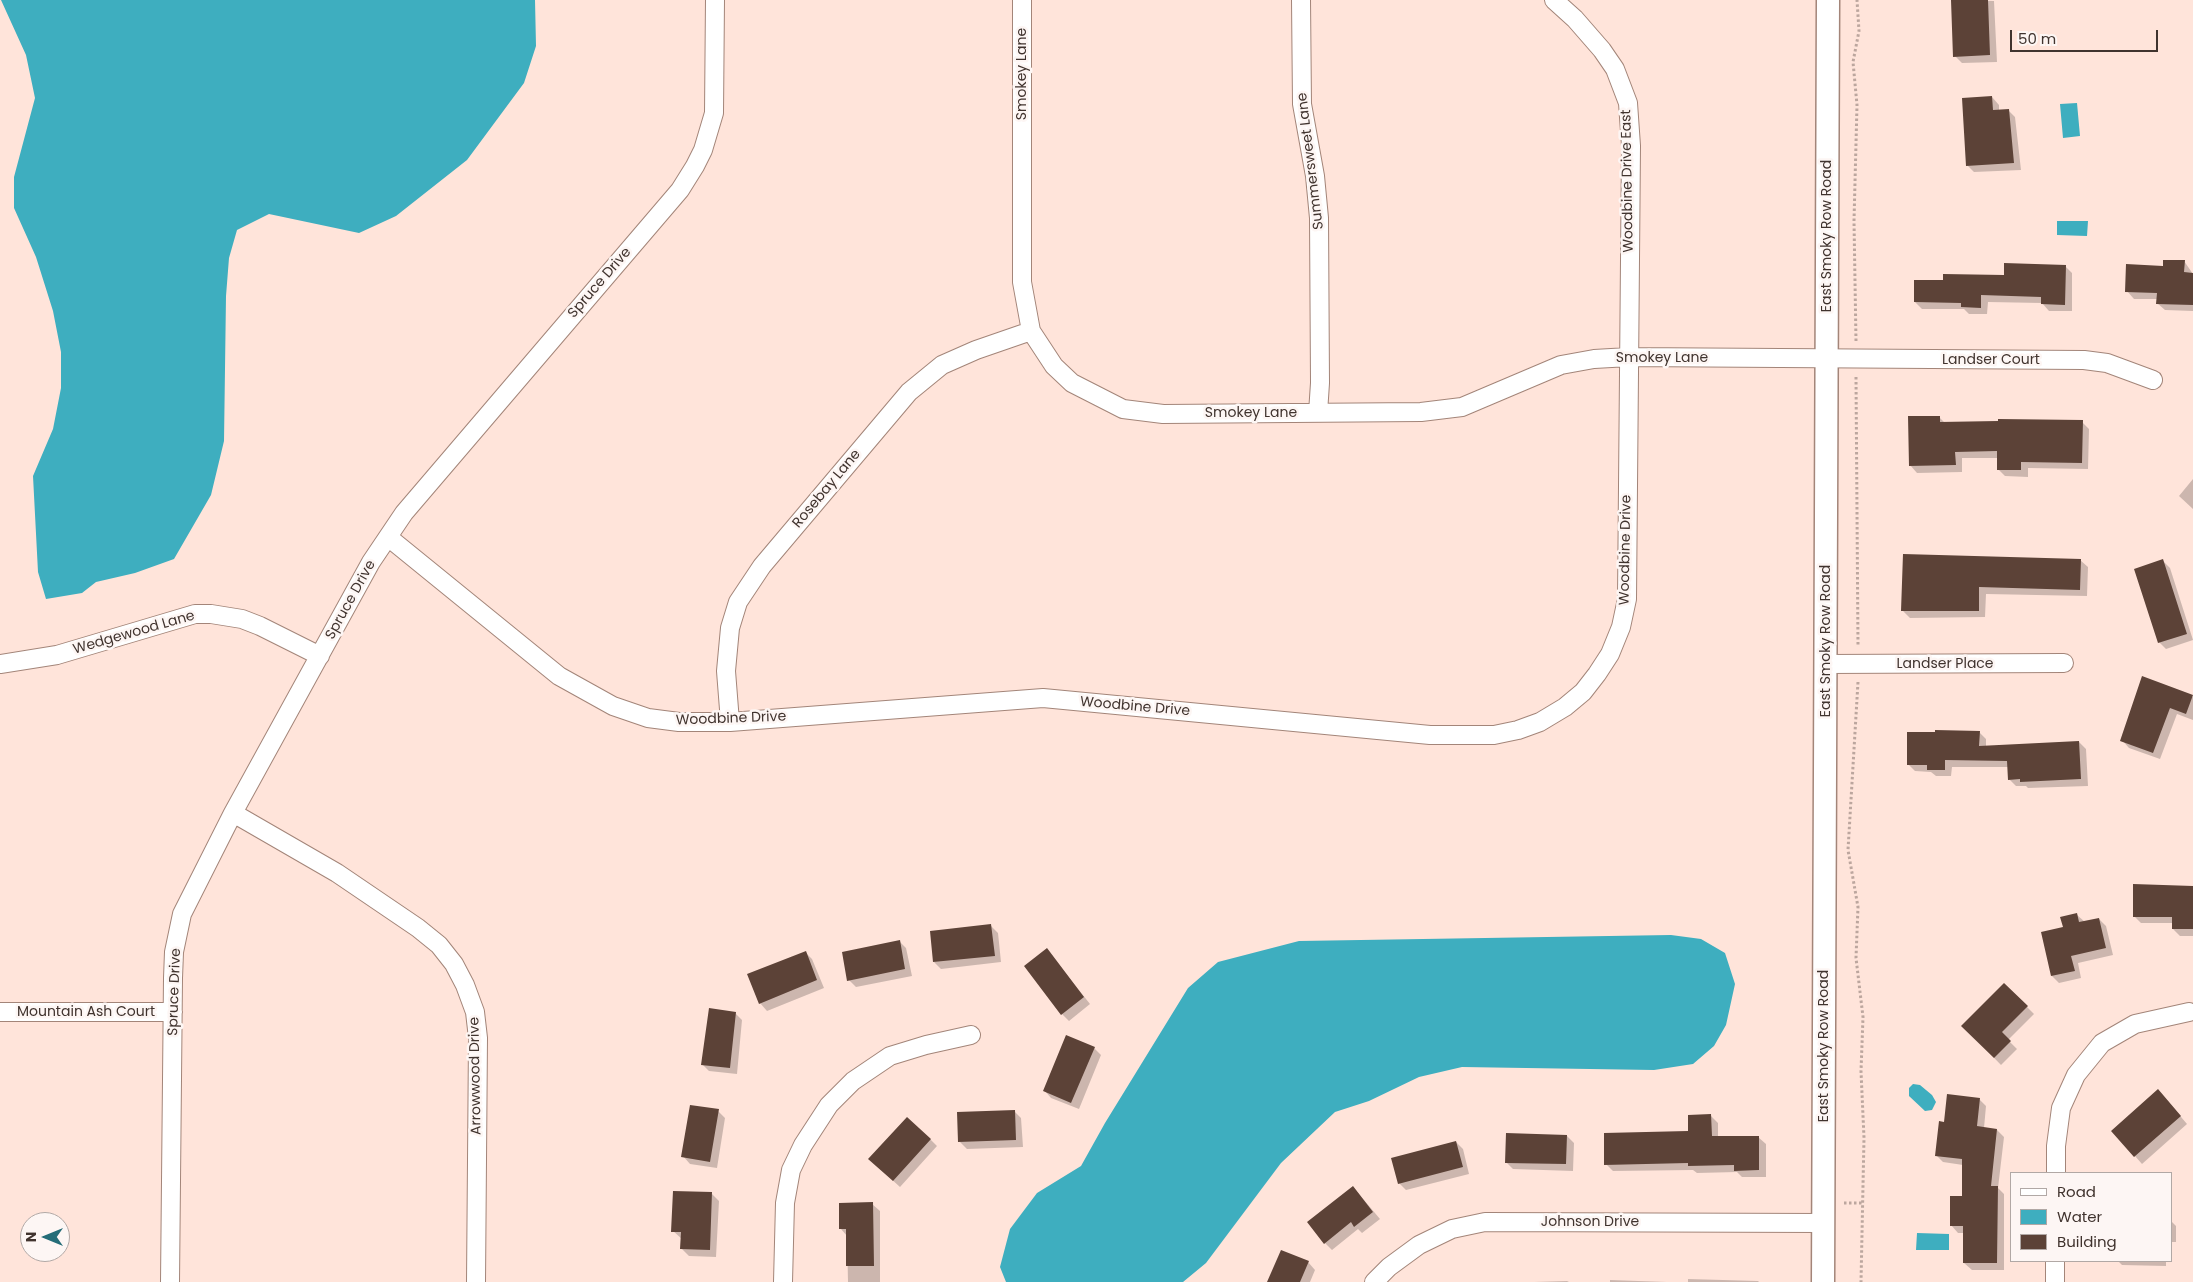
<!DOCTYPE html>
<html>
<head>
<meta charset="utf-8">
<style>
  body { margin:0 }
  #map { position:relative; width:2193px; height:1282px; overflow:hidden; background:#ffe4da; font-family:Poppins,sans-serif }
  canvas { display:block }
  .legend { position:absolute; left:2010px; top:1172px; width:162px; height:90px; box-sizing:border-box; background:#fdf6f4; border:1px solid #b1a8a5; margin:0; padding:6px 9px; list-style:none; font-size:15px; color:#40332e }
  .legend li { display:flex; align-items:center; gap:10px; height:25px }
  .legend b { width:25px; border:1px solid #b1a8a5 }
  .north { position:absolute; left:20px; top:1212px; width:50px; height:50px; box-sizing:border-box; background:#fdf6f4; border:1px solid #b1a8a5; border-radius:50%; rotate:270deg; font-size:14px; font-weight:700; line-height:20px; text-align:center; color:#40332e }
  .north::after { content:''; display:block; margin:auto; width:18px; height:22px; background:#256d78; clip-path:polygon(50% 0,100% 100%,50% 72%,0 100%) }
  .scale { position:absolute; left:2010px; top:30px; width:148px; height:22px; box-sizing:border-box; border:2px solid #40332e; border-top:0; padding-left:6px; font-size:15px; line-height:18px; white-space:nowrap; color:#40332e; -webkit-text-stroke:4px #fdf6f4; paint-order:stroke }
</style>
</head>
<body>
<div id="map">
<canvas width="2193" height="1282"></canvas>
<ul class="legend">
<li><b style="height:6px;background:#fff"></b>Road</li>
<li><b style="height:14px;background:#3eaebf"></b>Water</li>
<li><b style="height:14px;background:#5c4237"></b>Building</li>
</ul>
<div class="north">N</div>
<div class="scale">50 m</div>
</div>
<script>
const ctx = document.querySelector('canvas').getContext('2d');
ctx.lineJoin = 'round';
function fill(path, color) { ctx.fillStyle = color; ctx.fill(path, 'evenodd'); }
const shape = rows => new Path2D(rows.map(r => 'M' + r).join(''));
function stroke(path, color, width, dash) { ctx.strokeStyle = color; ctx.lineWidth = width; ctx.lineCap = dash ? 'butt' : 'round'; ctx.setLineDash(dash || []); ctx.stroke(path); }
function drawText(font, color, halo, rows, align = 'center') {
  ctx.font = font + ' Poppins,sans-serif'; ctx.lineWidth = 5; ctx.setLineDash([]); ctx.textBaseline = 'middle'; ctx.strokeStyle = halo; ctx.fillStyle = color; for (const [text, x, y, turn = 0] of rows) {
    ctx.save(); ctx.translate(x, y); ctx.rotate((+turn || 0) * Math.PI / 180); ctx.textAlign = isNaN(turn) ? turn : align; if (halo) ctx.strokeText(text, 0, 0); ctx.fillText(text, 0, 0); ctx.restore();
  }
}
const water = shape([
  [1,0,535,0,536,46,524,83,467,160,396,216,359,233,269,214,237,230,229,258,226,296,224,441,211,495,174,559,135,573,96,582,82,593,46,599,38,572,33,476,53,429,61,388,61,352,53,311,36,257,14,208,14,177,35,98,26,55],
  [2077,103,2080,136,2063,138,2060,104],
  [2057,221,2088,221,2087,236,2057,235],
  [1671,935,1701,939,1725,953,1735,984,1726,1025,1714,1046,1693,1064,1654,1070,1462,1067,1419,1077,1369,1101,1335,1112,1281,1163,1206,1263,1183,1282,1006,1282,1000,1267,1010,1229,1037,1193,1081,1166,1105,1123,1188,988,1218,962,1299,941],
  [1913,1084,1920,1085,1932,1095,1936,1102,1932,1110,1925,1111,1909,1096,1909,1088],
  [1917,1233,1949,1234,1949,1250,1916,1250]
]);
const shadow = shape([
  [1952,0,1994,1,1997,62,1962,63,1955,56],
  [1992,97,1999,105,1999,111,2008,110,2015,117,2021,170,1974,172,1967,165],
  [2184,261,2193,274,2193,311,2165,310,2157,303,2158,299,2134,299,2127,291,2164,267],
  [2065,266,2072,273,2072,311,2049,311,2042,303,1988,302,1987,314,1969,314,1964,309,1922,309,1915,302,1944,282,2005,276],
  [1939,417,1946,424,2082,422,2089,429,2088,469,2028,468,2028,477,2005,476,1998,469,1998,458,1962,458,1962,472,1917,473,1910,465],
  [2193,479,2193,509,2179,496],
  [1904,556,2080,560,2088,567,2087,596,1986,594,1985,617,1910,618,1903,611],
  [2163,561,2170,568,2193,640,2166,649,2159,642],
  [2143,677,2193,697,2193,720,2177,714,2160,759,2129,748,2122,740],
  [1979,732,1986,739,1986,747,2079,742,2086,749,2088,786,2028,788,2026,786,2016,786,2009,779,2008,767,1952,767,1951,776,1936,776,1931,772,1915,771,1908,764],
  [2193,888,2193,936,2180,936,2173,929,2173,923,2141,923,2134,916],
  [2077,915,2085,922,2099,919,2106,926,2113,955,2078,963,2081,978,2059,983,2052,976,2042,933,2064,928],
  [991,926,998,933,1001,962,941,969,934,962],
  [899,941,906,948,912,976,856,987,849,980],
  [1047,950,1090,1004,1069,1021,1062,1014],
  [805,952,812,959,824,988,767,1011,760,1003],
  [2004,984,2034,1014,2008,1040,2017,1049,2001,1065,1963,1026],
  [735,1013,742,1020,737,1074,709,1071,702,1064],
  [1094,1048,1101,1055,1079,1109,1051,1098,1044,1090],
  [2165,1098,2187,1124,2142,1164,2113,1131],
  [1979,1099,1986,1106,1984,1128,1997,1130,2004,1137,1998,1188,2004,1194,2004,1270,1972,1270,1964,1263,1964,1233,1958,1233,1951,1225,1963,1197,1963,1165,1943,1162,1936,1155,1945,1123],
  [718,1111,725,1118,717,1168,690,1164,683,1156],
  [1014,1111,1021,1118,1023,1147,967,1149,960,1142],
  [1711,1116,1718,1123,1718,1137,1758,1137,1766,1144,1766,1177,1742,1177,1737,1172,1697,1173,1693,1170,1613,1171,1606,1164,1689,1132],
  [1567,1136,1574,1143,1573,1171,1513,1169,1506,1162],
  [930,1139,937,1146,900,1187,877,1166],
  [1456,1142,1463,1149,1469,1174,1406,1190,1399,1183],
  [1353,1187,1380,1219,1362,1233,1358,1229,1332,1250,1325,1243],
  [712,1194,719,1201,716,1257,689,1256,682,1249,682,1239,673,1231],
  [872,1204,880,1211,880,1282,848,1282,847,1236,841,1229],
  [2172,1222,2176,1226,2176,1242,2172,1242],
  [2118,1261,2166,1261,2166,1266,2122,1265],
  [1308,1262,1315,1270,1310,1282,1269,1282],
  [1688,1279,1758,1281,1759,1282,1688,1282],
  [1610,1280,1667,1282,1610,1282],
  [1567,1281,1569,1282,1534,1282]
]);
const building = shape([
  [1951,0,1988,0,1990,55,1953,57],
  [1992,96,1993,110,2009,109,2014,163,1966,166,1962,98],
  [2163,260,2185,260,2184,272,2193,273,2193,305,2156,304,2157,293,2125,292,2126,264,2163,266],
  [2004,263,2066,265,2065,305,2041,304,2041,297,1981,295,1981,308,1961,307,1961,303,1914,302,1914,280,1943,280,1943,274,2004,275],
  [1908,416,1940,416,1940,422,1998,421,1998,419,2083,420,2082,463,2021,462,2021,470,1997,470,1997,451,1955,452,1956,465,1909,466],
  [1903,554,2081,559,2080,590,1979,587,1979,611,1901,611],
  [2163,559,2187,634,2158,643,2134,569],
  [2142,676,2193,695,2186,714,2170,708,2153,753,2120,741],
  [1935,730,1980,731,1979,746,2079,741,2081,779,2020,782,2020,779,2008,780,2007,761,1945,760,1945,770,1927,770,1927,765,1907,765,1907,732,1935,732],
  [2133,884,2193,886,2193,929,2172,929,2172,917,2133,917],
  [2077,913,2079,922,2099,918,2106,948,2071,956,2075,971,2051,976,2041,932,2063,927,2060,917],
  [991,924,995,956,933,962,930,931],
  [900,940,905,969,847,981,842,952],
  [1047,948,1084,997,1061,1015,1024,966],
  [806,951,817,980,759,1004,747,974],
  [2004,983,2028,1006,2002,1032,2011,1041,1994,1058,1961,1026],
  [709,1008,736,1012,730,1068,701,1065],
  [1066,1035,1095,1047,1071,1103,1043,1091],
  [2158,1089,2181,1116,2134,1157,2111,1131],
  [1947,1094,1980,1098,1977,1126,1997,1129,1991,1186,1998,1186,1997,1263,1963,1263,1963,1226,1950,1226,1950,1196,1962,1196,1962,1159,1935,1156,1939,1121,1944,1122],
  [690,1105,719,1109,710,1162,681,1157],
  [1015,1110,1016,1140,958,1142,957,1112],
  [1711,1114,1712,1136,1759,1136,1759,1170,1734,1171,1734,1165,1688,1166,1688,1163,1604,1165,1604,1133,1688,1131,1688,1115],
  [907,1117,931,1139,893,1181,868,1159],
  [1506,1133,1567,1135,1566,1164,1505,1163],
  [1456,1141,1463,1167,1398,1184,1391,1158],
  [1353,1186,1373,1212,1354,1227,1351,1222,1324,1244,1307,1222],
  [673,1191,712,1192,710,1250,680,1249,681,1232,671,1232],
  [873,1202,874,1266,846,1266,846,1229,839,1229,839,1203],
  [1281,1250,1309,1261,1300,1282,1267,1282]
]);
const path = shape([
  [1856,341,1854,221,1857,105,1853,62,1859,31,1857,0],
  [1856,377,1858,646],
  [1858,682,1848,850,1858,907,1856,958,1863,1017,1861,1071,1864,1138,1861,1282],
  [1844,1203,1862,1203]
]);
const minor = shape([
  [1022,0,1022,282,1031,331,1054,366,1072,383,1123,409,1163,414,1421,412,1462,407,1561,365,1594,359,1629,357,2084,360,2107,363,2153,380],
  [1301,0,1302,104,1315,176,1319,218,1320,383,1318,413],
  [388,537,559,676,613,706,648,718,679,722,730,722,1043,698,1430,735,1494,735,1518,730,1540,722,1565,707,1583,692,1597,674,1610,654,1621,627,1627,599,1631,146,1628,103,1615,69,1602,50,1575,19,1554,0],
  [0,664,57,655,195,614,211,614,242,619,260,626,320,656],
  [1826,664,2064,663],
  [730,722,726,671,730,628,738,602,762,566,909,392,942,365,976,350,1031,331],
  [233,813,337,873,418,928,439,945,454,964,465,985,475,1012,478,1038,476,1282],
  [0,1012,173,1012],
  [2056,1173,2056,1146,2061,1108,2076,1075,2102,1043,2135,1024,2189,1012],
  [170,1282,173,978,174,952,182,914,233,813,371,562,404,513,680,190,695,166,703,150,714,113,715,0],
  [783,1282,785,1203,791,1170,803,1145,829,1105,853,1081,890,1056,926,1045,971,1035],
  [1374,1282,1389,1267,1419,1245,1452,1229,1485,1222,1823,1223],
  [2055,1282,2055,1261]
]);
const tertiary = shape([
  [1823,1282,1828,0]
]);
const streetNames = [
  ["Smokey Lane",1022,74,-90],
  ["Summersweet Lane",1311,161,-97],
  ["Woodbine Drive East",1628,181,-91],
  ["East Smoky Row Road",1827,236,-90],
  ["Spruce Drive",600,283,-49],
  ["Smokey Lane",1662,358],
  ["Landser Court",1991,360],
  ["Smokey Lane",1251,413],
  ["Rosebay Lane",827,489,-50],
  ["Woodbine Drive",1626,550,-89],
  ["Spruce Drive",351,600,-61],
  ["Wedgewood Lane",134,633,-16],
  ["East Smoky Row Road",1826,641,-90],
  ["Landser Place",1945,664],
  ["Woodbine Drive",1135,707,5],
  ["Woodbine Drive",731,719,-2],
  ["Spruce Drive",175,992,-88],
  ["Mountain Ash Court",86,1012],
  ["East Smoky Row Road",1824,1046,-90],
  ["Arrowwood Drive",476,1076,-91],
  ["Johnson Drive",1590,1222]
];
fill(water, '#3eaebf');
fill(shadow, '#0003');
fill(building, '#5c4237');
stroke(minor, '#a38579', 20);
stroke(tertiary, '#a38579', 25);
stroke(path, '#bca69e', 3, [2.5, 2.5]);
stroke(minor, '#fff', 18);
stroke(tertiary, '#fff', 22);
drawText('14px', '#40332e', '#fdf6f4', streetNames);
</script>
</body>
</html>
